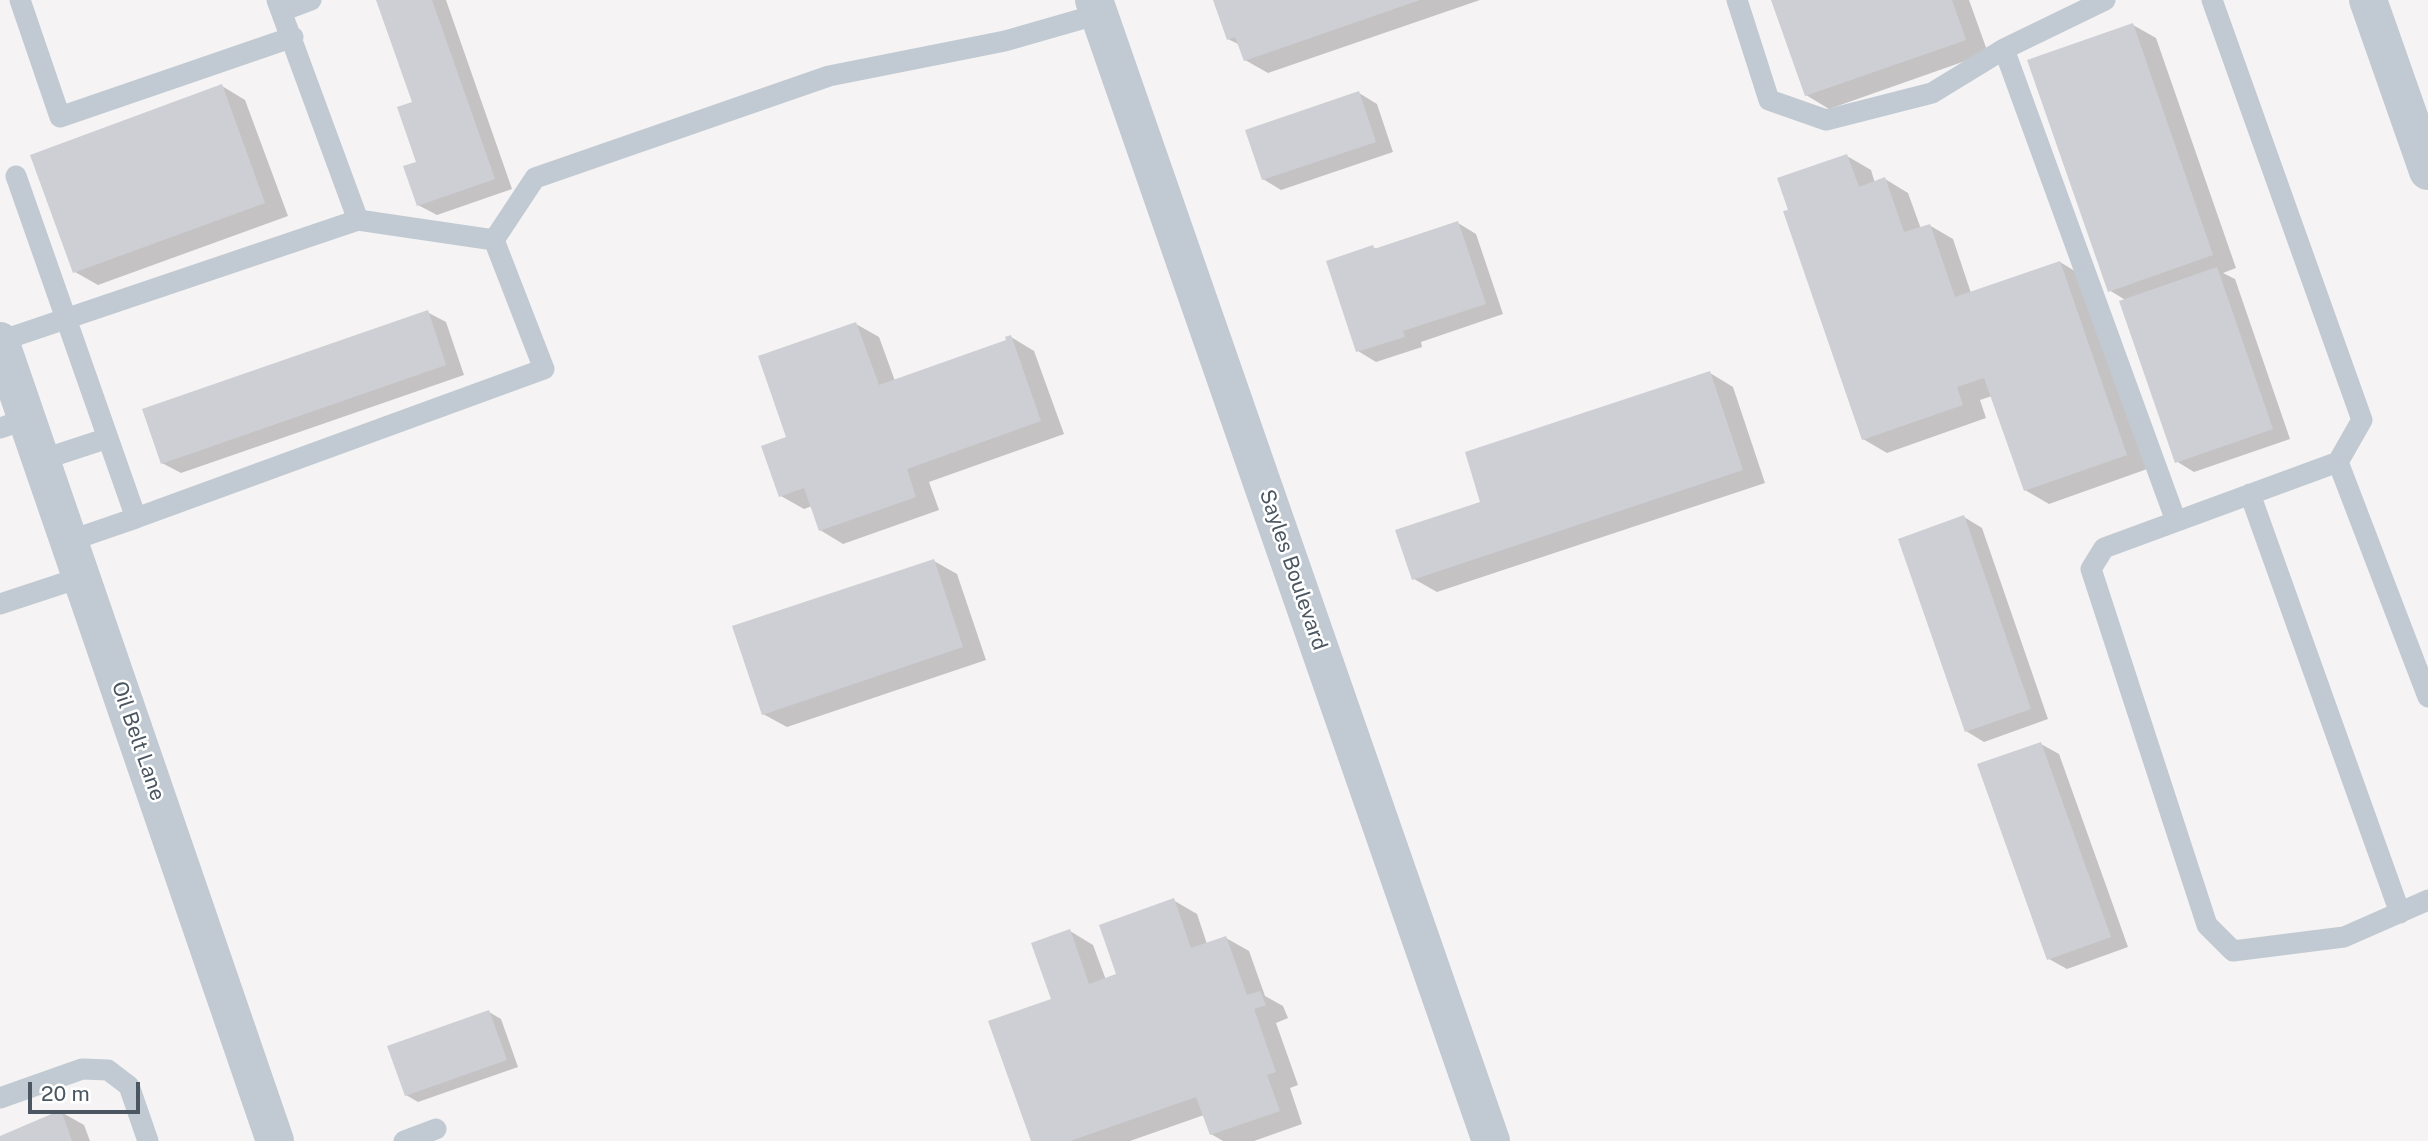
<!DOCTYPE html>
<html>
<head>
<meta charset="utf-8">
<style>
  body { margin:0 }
  #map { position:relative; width:2428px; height:1141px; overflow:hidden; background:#f5f3f3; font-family:"Public Sans",sans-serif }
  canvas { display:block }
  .scale { position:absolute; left:28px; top:1082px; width:112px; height:32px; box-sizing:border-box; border:4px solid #4a5661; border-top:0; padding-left:9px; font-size:21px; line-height:24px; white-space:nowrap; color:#4a5661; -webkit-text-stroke:5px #fff; paint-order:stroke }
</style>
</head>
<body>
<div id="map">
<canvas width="2428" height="1141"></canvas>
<div class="scale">20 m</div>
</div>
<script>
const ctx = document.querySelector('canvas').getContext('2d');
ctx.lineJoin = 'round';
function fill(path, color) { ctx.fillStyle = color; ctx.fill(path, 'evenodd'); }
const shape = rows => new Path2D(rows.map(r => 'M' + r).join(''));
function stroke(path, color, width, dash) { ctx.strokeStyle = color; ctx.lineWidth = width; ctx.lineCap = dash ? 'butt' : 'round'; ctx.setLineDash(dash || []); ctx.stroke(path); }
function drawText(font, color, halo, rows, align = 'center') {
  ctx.font = font + ' "Public Sans",sans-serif'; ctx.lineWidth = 5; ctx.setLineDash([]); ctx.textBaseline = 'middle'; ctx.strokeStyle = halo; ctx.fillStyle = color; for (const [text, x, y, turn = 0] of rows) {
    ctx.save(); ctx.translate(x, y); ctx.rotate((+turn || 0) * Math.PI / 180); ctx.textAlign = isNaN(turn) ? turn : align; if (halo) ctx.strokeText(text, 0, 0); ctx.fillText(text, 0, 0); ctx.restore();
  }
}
const shadow = shape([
  [378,0,446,0,512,189,437,215,418,205,414,103],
  [1215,0,1480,0,1268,73,1245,60,1240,45,1228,39],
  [1773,0,1969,0,1988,53,1829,109,1806,95],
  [2133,25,2156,38,2236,268,2223,273,2235,279,2290,439,2194,472,2176,461,2127,301,2109,290],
  [222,86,245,100,288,216,98,285,75,272],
  [1359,93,1377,104,1393,152,1281,190,1263,179],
  [1847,156,1871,170,1875,183,1885,179,1908,193,1921,229,1929,225,1953,239,1971,293,2060,262,2083,276,2150,468,2049,504,2025,490,1992,396,1980,400,1986,418,1887,453,1863,439,1790,211],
  [1458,223,1476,234,1503,314,1421,342,1422,347,1376,362,1358,351,1373,247,1378,250],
  [427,312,446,322,464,375,181,473,162,463],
  [856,324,879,337,895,381,1009,341,1011,337,1034,351,1064,434,929,482,939,510,843,544,820,530,812,506,804,509,781,496,788,438],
  [1710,373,1733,387,1765,483,1437,592,1414,579,1483,503],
  [1964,517,1982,528,2048,719,1984,742,1966,731],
  [934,561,957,574,986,660,787,727,763,714],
  [2041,744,2059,754,2128,947,2067,969,2049,959],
  [1173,900,1197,914,1207,944,1226,938,1249,951,1265,996,1283,1006,1288,1018,1276,1023,1298,1085,1290,1088,1302,1124,1254,1141,1223,1141,1211,1134,1204,1115,1130,1141,1033,1141,1053,1000,1070,931,1093,945,1106,980,1118,975],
  [489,1012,501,1019,518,1067,418,1102,406,1095],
  [61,1112,84,1125,90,1141,0,1141,0,1138]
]);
const building = shape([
  [376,0,432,0,495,179,417,206,403,166,416,162,397,107,412,102],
  [1213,0,1420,0,1244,61,1235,37,1227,40],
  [1771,0,1952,0,1966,40,1805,96],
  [2133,23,2213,255,2108,292,2027,60],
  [222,84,265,203,73,273,30,155],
  [1359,91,1376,142,1262,180,1245,130],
  [1847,154,1859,187,1885,177,1904,232,1930,224,1955,297,2060,261,2127,455,2024,491,1984,378,1957,387,1963,405,1862,440,1783,211,1788,210,1777,178],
  [1458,221,1486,304,1403,331,1405,337,1356,352,1326,261,1373,245,1374,249],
  [2217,267,2273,429,2175,463,2119,301],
  [428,310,446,365,161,464,142,409],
  [856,322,879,385,1006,340,1005,337,1011,335,1041,421,907,469,916,497,819,531,804,488,779,497,761,446,786,437,758,356],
  [1710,371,1743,470,1412,580,1395,530,1480,502,1465,452],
  [1964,515,2031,709,1965,732,1898,539],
  [934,559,963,647,762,715,732,626],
  [2041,742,2111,937,2047,960,1977,764],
  [1174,898,1191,948,1226,936,1247,995,1260,991,1266,1005,1254,1009,1276,1072,1267,1075,1280,1111,1210,1135,1196,1097,1070,1141,1031,1141,988,1021,1051,999,1031,943,1070,929,1089,984,1116,974,1099,925],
  [489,1010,507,1060,405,1096,387,1046],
  [61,1110,72,1141,0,1141,0,1136]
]);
const service = shape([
  [20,0,60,117,293,37],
  [1737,0,1769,100,1826,120,1932,93,2004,49],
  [2105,0,2004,49,2176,521],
  [2212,0,2362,420,2338,462,2104,548,2091,569,2207,925,2233,951,2344,937,2428,900],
  [282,11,311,0],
  [16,176,136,518,69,541],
  [358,220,494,240,535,178,829,76,1005,41,1099,14],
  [0,341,358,220,277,0],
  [0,428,27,419],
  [41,460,108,438],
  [2338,462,2428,697],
  [2250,494,2400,913],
  [136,518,544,369,494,240],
  [0,604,82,577],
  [0,1098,82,1069,108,1070,129,1086,148,1141],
  [404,1141,436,1129]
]);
const minor = shape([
  [1094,0,1491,1141],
  [2368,0,2428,171],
  [0,341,275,1141]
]);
const streetNames = [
  ["Sayles Boulevard",1293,570,71],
  ["Oil Belt Lane",138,741,71]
];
fill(shadow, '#0003');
fill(building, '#cdcfd5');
stroke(service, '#c1cad2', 21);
stroke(minor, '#c1cad2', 38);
drawText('21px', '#4a5661', '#fff', streetNames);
</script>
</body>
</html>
